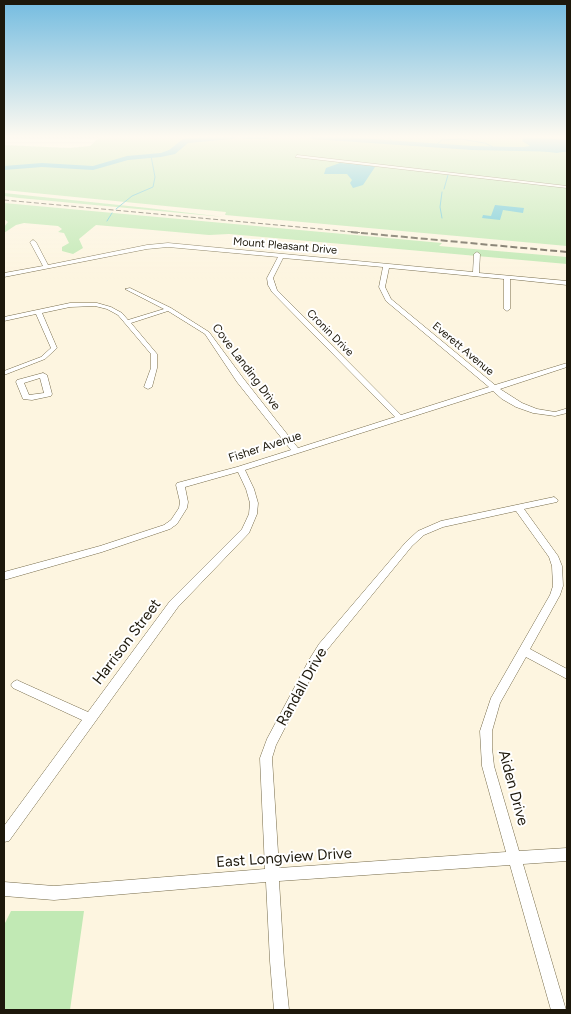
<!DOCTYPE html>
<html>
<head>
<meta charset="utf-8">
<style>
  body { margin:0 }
  #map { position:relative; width:571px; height:1014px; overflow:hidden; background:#fdf5e0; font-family:Figtree,sans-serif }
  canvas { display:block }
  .frame { position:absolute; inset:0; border:5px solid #1d180b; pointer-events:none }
</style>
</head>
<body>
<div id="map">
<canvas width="571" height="1014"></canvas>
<div class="frame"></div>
</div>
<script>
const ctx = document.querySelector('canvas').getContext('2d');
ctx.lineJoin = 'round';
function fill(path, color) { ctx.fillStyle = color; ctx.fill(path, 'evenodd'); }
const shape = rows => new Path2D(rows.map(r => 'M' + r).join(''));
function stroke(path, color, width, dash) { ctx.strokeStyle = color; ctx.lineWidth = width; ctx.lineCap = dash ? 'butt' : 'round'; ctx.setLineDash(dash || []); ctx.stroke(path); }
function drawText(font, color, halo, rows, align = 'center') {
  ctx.font = font + ' Figtree,sans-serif'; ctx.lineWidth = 4; ctx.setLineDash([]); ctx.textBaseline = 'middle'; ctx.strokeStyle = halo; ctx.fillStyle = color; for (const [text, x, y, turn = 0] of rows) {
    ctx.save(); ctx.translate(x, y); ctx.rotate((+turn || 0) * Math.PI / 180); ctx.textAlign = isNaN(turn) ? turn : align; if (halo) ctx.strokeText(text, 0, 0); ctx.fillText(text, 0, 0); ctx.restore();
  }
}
const green = shape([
  [99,137,567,137,567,246,225,215,226,212,4,190,4,145,69,148,90,146],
  [4,193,148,208,224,217,19,198,4,196],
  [4,203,442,243,439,246,567,257,567,264,229,234,209,235,96,225,79,239,83,248,73,254,62,251,62,247,69,243,64,233,58,232,62,229,58,226,24,223,16,225,4,233,4,227,8,222,4,219],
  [11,911,84,911,70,1010,4,1010,4,925]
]);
const water = shape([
  [524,137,567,140,567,151,557,153,524,149,523,147,530,146,522,141],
  [340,163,372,166,375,167,363,185,353,188,350,183,352,180,347,174,324,174,326,168],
  [495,205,524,208,523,213,503,210,500,220,482,218,483,215,491,216]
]);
const stream = shape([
  [388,137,392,141],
  [443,140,461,139,484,143],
  [485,143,493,147],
  [436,145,445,137],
  [444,189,448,175],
  [442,192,440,207,442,218],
  [116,209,132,196,153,187,155,177,151,156],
  [107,221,112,213]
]);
const river = shape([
  [207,137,236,137,232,139,188,143,175,154,161,157,128,160,93,170,42,167,4,170,4,166,42,163,93,166,127,156,161,153,169,150,183,139,207,137],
  [240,137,270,137,266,139,244,139,240,137],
  [308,137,343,137,472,146,567,148,567,152,472,150,312,139,308,137]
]);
const minor = shape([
  [297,155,567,186,567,188,295,157,297,155],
  [33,240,36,242,48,265,147,245,168,243,473,272,474,254,477,252,480,254,479,273,567,281,567,285,510,279,510,309,507,311,504,309,504,279,389,268,385,287,391,299,495,385,567,363,567,367,500,389,522,403,537,409,555,412,565,409,567,409,567,413,555,416,533,413,516,407,502,399,493,391,245,470,254,489,258,503,257,514,249,533,178,607,9,841,4,842,4,826,82,720,13,688,11,685,13,682,17,680,21,682,88,712,170,601,242,529,249,514,250,503,246,489,238,472,185,487,188,502,187,508,177,524,170,529,102,552,4,580,4,572,100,546,164,525,171,520,179,508,180,502,176,485,177,483,237,467,291,450,237,382,205,334,168,311,131,323,157,354,157,368,152,387,148,389,144,387,151,368,151,354,118,315,107,309,95,306,70,307,42,313,57,348,45,359,4,375,4,371,41,357,51,348,36,314,4,321,4,317,70,303,97,303,111,307,122,313,128,320,164,309,125,289,130,288,171,308,209,332,243,378,298,448,395,417,272,292,268,285,267,278,278,257,168,247,147,249,4,277,4,273,43,266,30,242,33,240],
  [283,258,383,267,379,287,386,301,489,387,401,415,277,290,273,278,283,258],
  [43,373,47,375,52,394,51,396,32,400,23,399,16,382,17,380,43,373],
  [40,378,44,393,29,395,24,383,40,378],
  [554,497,558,500,557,502,524,509,558,556,562,566,563,586,560,595,530,649,567,669,567,679,526,657,500,703,492,731,492,748,494,766,519,851,567,848,567,861,523,864,566,1010,551,1010,510,865,279,881,284,961,289,1010,274,1010,270,961,266,882,54,900,4,896,4,882,54,886,265,869,260,758,267,739,309,660,319,644,406,542,418,531,441,521,554,497],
  [516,511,549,557,552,566,553,586,550,595,491,698,480,731,482,766,506,852,279,868,272,758,276,745,317,666,327,650,412,546,424,535,443,527,516,511]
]);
const railFar1 = shape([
  [4,200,364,233]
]);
const rail = shape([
  [351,232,567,252]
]);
const farStreetnames = [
  ["Mount Pleasant Drive",285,246,5],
  ["Cronin Drive",330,333,45],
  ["Everett Avenue",463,349,40]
];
const streetNames = [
  ["Cove Landing Drive",246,367,53],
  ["Fisher Avenue",265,447,-18]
];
const nearStreetnames = [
  ["Harrison Street",127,642,-53],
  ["Randall Drive",302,687,-61],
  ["Aiden Drive",513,788,75],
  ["East Longview Drive",284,858,-4]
];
fill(green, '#c1e9b4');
fill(water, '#66c7d5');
stroke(stream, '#66c7d5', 1);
fill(river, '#66c7d5');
stroke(minor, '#766b4a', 1);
fill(minor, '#fff');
stroke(railFar1, '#696354', 1, [5, 2.5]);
stroke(rail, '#696354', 2, [7, 3]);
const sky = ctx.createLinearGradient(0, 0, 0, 279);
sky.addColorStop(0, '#74bce0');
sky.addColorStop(0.49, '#fefaf1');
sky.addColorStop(1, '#fefaf100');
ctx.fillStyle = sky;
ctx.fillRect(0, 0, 571, 279);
drawText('11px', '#1d180b', '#fff', farStreetnames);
drawText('12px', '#1d180b', '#fff', streetNames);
drawText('15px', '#1d180b', '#fff', nearStreetnames);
</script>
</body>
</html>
